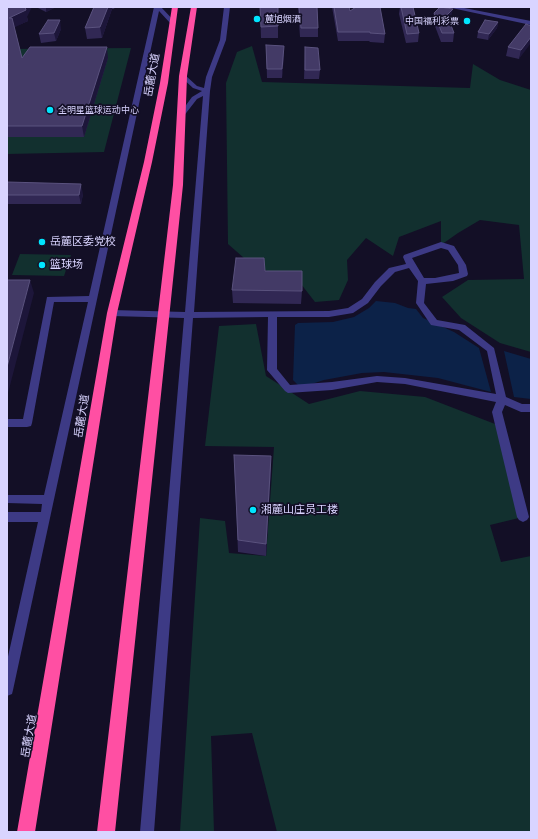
<!DOCTYPE html>
<html>
<head>
<meta charset="utf-8">
<style>
  body { margin:0 }
  #map { position:relative; width:538px; height:839px; overflow:hidden; background:#130f26; font-family:"Alegreya Sans",sans-serif }
  canvas { display:block }
  .frame { position:absolute; inset:0; border:8px solid #d9d4ff; pointer-events:none }
</style>
</head>
<body>
<div id="map">
<canvas width="538" height="839"></canvas>
<div class="frame"></div>
</div>
<script>
const ctx = document.querySelector('canvas').getContext('2d');
ctx.lineJoin = 'round';
function fill(path, color) { ctx.fillStyle = color; ctx.fill(path, 'evenodd'); }
const shape = rows => new Path2D(rows.map(r => 'M' + r).join(''));
function stroke(path, color, width, dash) { ctx.strokeStyle = color; ctx.lineWidth = width; ctx.lineCap = dash ? 'butt' : 'round'; ctx.setLineDash(dash || []); ctx.stroke(path); }
function drawText(font, color, halo, rows, align = 'center') {
  ctx.font = font + ' "Alegreya Sans","Noto Sans SC",sans-serif'; ctx.lineWidth = 3.5; ctx.setLineDash([]); ctx.textBaseline = 'middle'; ctx.strokeStyle = halo; ctx.fillStyle = color; for (const [text, x, y, turn = 0] of rows) {
    ctx.save(); ctx.translate(x, y); ctx.rotate((+turn || 0) * Math.PI / 180); ctx.textAlign = isNaN(turn) ? turn : align; if (halo) ctx.strokeText(text, 0, 0); ctx.fillText(text, 0, 0); ctx.restore();
  }
}
const green = shape([
  [252,46,262,82,470,88,473,64,500,80,531,90,531,352,500,343,461,318,442,297,468,280,524,279,519,225,480,220,458,233,441,245,441,221,399,237,393,256,366,238,347,260,348,280,339,300,315,302,301,284,252,265,228,244,226,83,237,52],
  [131,48,104,152,7,154,7,49],
  [20,254,71,255,64,276,12,275],
  [256,324,266,376,309,404,360,391,425,397,495,424,510,460,523,517,490,525,501,562,531,556,531,832,277,832,252,733,211,736,214,832,180,832,200,518,225,521,229,553,266,556,274,447,205,446,219,326]
]);
const water = shape([
  [376,301,395,303,408,308,416,309,423,318,454,332,479,348,491,392,438,378,384,372,362,373,324,380,302,387,298,385,293,380,295,325,298,323,333,322,354,317,369,308],
  [504,351,531,359,531,399,514,397]
]);
const minor = shape([
  [154,7,161,7,176,23,171,24,159,11,13,690,12,694,7,696,7,661,38,522,7,522,7,512,41,512,42,504,7,503,7,495,44,495,88,302,54,302,32,423,31,426,27,427,7,427,7,419,23,419,47,297,89,296,154,7],
  [224,7,230,7,226,40,212,77,210,91,194,312,329,311,348,308,362,299,375,282,389,268,406,264,403,257,404,255,441,242,454,246,466,265,468,274,467,276,453,281,426,284,424,303,437,320,465,325,494,348,506,397,522,404,531,404,531,412,521,412,505,405,502,412,529,517,527,520,523,522,519,520,517,517,492,412,496,402,405,384,377,382,332,390,288,393,285,391,267,370,268,317,193,318,154,832,140,832,184,318,112,316,108,313,112,310,185,312,203,96,197,99,183,117,179,117,178,116,192,97,202,91,193,88,180,76,185,75,197,86,204,88,206,77,220,40,224,7],
  [441,248,448,250,458,265,459,273,435,278,424,278,412,258,441,248],
  [409,268,418,281,416,303,431,325,459,330,487,351,496,394,405,378,377,376,332,382,290,385,277,369,277,317,329,317,353,313,368,303,381,286,395,272,409,268],
  [447,7,459,7,531,21,531,25,447,7]
]);
const highway = shape([
  [172,7,178,7,168,83,152,162,117,313,35,832,17,832,107,313,144,162,160,83,172,7],
  [191,7,197,7,187,76,183,185,115,832,97,832,173,185,179,76,191,7]
]);
const wall = shape([
  [7,7,27,17,28,21,14,27,22,58,108,58,84,137,7,137],
  [36,7,56,7,46,12],
  [94,7,115,7,114,9,112,9,102,38,87,39,85,28],
  [260,7,278,7,278,38,261,38],
  [298,7,317,7,318,28,318,37,300,37],
  [332,7,349,7,350,11,383,7,380,9,385,34,384,43,370,42,369,41,338,41],
  [400,7,413,7,419,33,418,42,406,43,399,14],
  [434,13,451,18,449,20,454,33,453,42,441,42,433,21],
  [498,22,497,28,488,40,477,38,478,32],
  [531,26,519,59,506,56,508,47],
  [61,29,56,41,41,43,39,34],
  [266,45,284,55,282,78,267,78],
  [305,47,320,70,319,79,304,79],
  [7,182,83,194,81,204,7,204],
  [232,290,302,291,301,304,233,303],
  [234,455,271,468,266,556,238,552]
]);
const shadedWall = shape([
  [25,7,32,7,27,17,28,21,11,29,9,18],
  [46,7,56,7,46,12],
  [108,7,112,7,112,9,102,38,100,27],
  [453,9,451,18,446,23,447,15],
  [60,20,61,29,56,41,54,33],
  [498,22,497,28,488,40,489,34],
  [531,37,531,43,519,59,521,50],
  [284,46,284,55,282,78,282,69],
  [107,47,108,58,84,137,82,126],
  [81,184,83,194,81,204,79,195],
  [30,280,34,293,7,397,7,367],
  [271,456,271,468,266,556,266,544]
]);
const building = shape([
  [7,7,25,7,26,10,9,18,12,18,22,58,30,47,107,47,82,126,7,126,7,66,8,64,7,64,7,7],
  [94,7,108,7,100,27,85,28,94,7],
  [260,7,278,7,278,26,261,27,260,7],
  [299,7,317,7,318,28,301,28,299,7],
  [334,7,349,7,350,11,356,7,380,7,385,34,370,33,370,32,338,32,334,7],
  [401,7,413,7,419,33,407,34,401,7],
  [440,7,453,9,447,15,454,33,442,33,434,13,440,7],
  [48,20,60,20,54,33,39,34,48,20],
  [485,20,498,22,489,34,478,32,485,20],
  [526,24,531,26,531,37,521,50,508,47,526,24],
  [266,45,284,46,282,69,267,69,266,45],
  [305,47,318,48,320,70,305,70,305,47],
  [7,182,81,184,79,195,7,195,7,182],
  [236,258,264,258,265,271,302,271,302,291,232,290,236,258],
  [7,280,30,280,7,367,7,280],
  [234,455,271,456,266,544,238,540,234,455]
]);
const markers = [
  [257,19,4,"#00e5ff"],
  [467,21,4,"#00e5ff"],
  [50,110,4,"#00e5ff"],
  [42,242,4,"#00e5ff"],
  [42,265,4,"#00e5ff"],
  [253,510,4,"#00e5ff"]
];
const farPoinames = [
  ["麓旭烟酒",265,19],
  ["中国福利彩票",459,21,"right"],
  ["全明星篮球运动中心",58,110]
];
const streetNames = [
  ["岳麓大道",152,75,-80],
  ["岳麓大道",82,416,-81],
  ["岳麓大道",29,736,-80]
];
const poiNames = [
  ["岳麓区委党校",50,242],
  ["篮球场",50,265],
  ["湘麓山庄员工楼",261,510]
];
fill(green, '#12302f');
fill(water, '#0c2248');
fill(minor, '#3d3a85');
fill(highway, '#ff4fa3');
fill(wall, '#312854');
fill(shadedWall, '#1d163a');
fill(building, '#433a66');
stroke(building, '#5a527e', 1);
for (const [x, y, r, color] of markers) { const dot = new Path2D(); dot.arc(x, y, r, 0, 2 * Math.PI); ctx.fillStyle = color; ctx.fill(dot); stroke(dot, '#130f26', 1.5); }
drawText('9px', '#d9d4ff', '#130f26', farPoinames, 'left');
drawText('11px', '#d9d4ff', '#130f26', streetNames);
drawText('11px', '#d9d4ff', '#130f26', poiNames, 'left');
</script>
</body>
</html>
